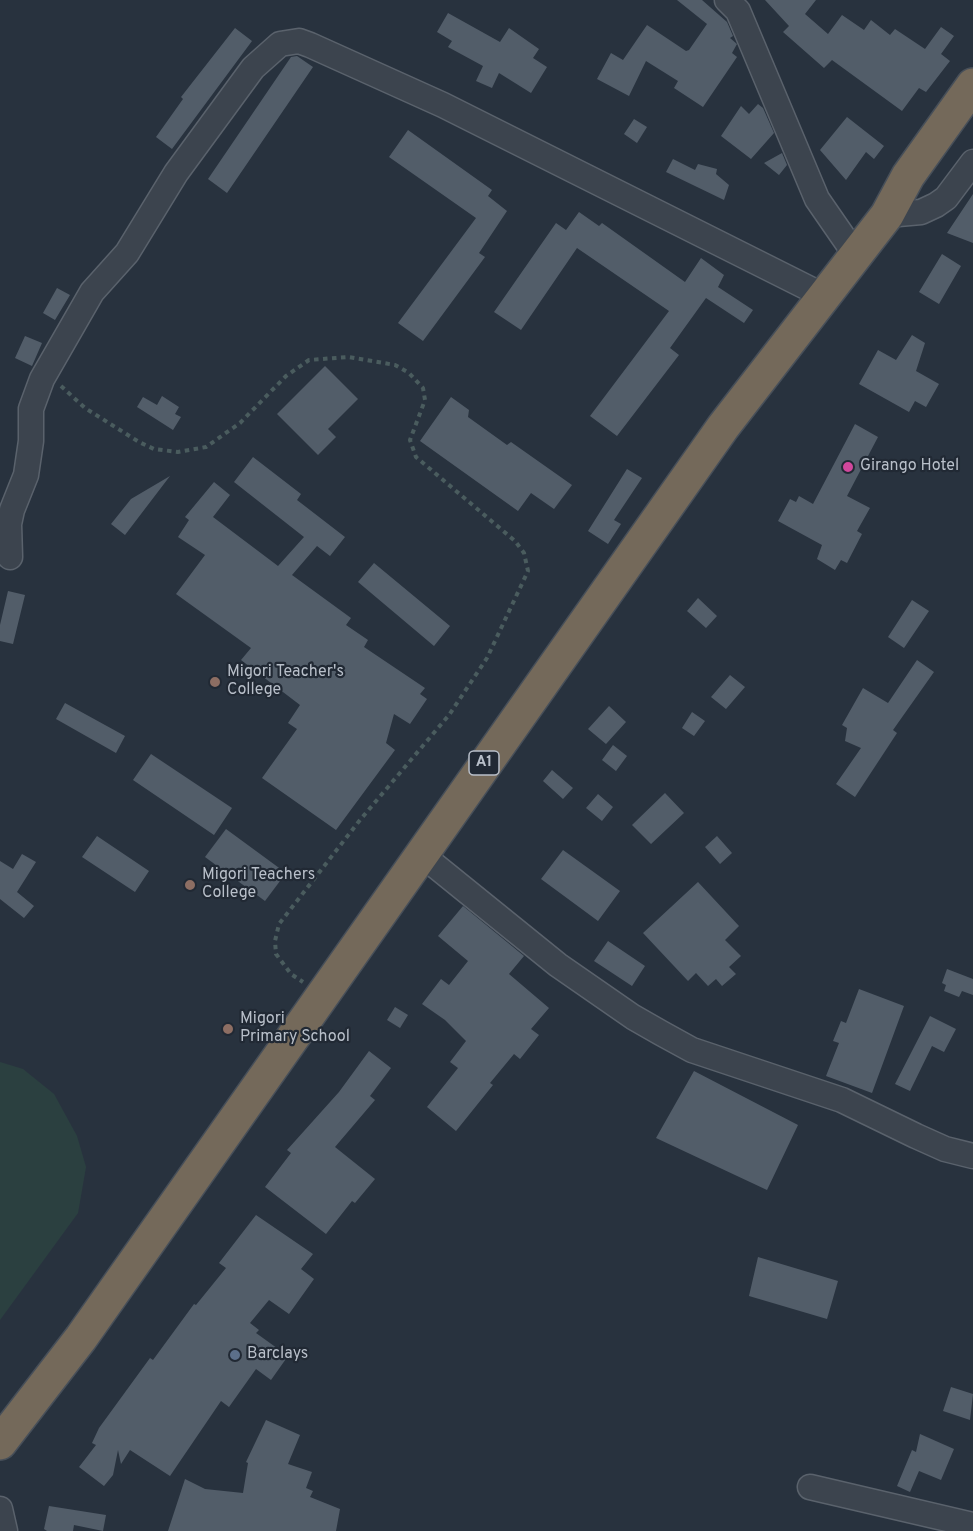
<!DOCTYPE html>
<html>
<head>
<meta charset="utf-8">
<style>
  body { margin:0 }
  canvas { display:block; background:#28323e }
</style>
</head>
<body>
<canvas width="973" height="1531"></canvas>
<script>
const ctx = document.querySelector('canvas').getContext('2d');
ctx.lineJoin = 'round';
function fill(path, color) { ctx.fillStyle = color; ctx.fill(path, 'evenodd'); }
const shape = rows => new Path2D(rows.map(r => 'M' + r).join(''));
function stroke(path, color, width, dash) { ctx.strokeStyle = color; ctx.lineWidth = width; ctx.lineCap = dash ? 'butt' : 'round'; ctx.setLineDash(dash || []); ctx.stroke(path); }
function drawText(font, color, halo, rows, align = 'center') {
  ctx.font = font + ' Overpass,sans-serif'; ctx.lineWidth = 4.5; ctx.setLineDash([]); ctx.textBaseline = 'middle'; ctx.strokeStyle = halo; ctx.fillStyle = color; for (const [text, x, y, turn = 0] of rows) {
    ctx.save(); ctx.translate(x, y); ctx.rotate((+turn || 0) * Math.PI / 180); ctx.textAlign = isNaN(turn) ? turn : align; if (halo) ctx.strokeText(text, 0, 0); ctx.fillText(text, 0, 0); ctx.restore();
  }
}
const green = shape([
  [0,1062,23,1069,54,1094,77,1136,86,1167,78,1213,0,1320]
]);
const building = shape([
  [677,0,702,0,727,22,733,36,730,38,737,44,732,53,737,57,703,107,674,88,678,81,646,61,629,96,597,79,611,53,623,60,647,25,686,51,689,50,707,24],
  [765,0,816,0,805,14,828,34,842,15,864,30,871,20,890,35,895,29,925,49,941,27,954,36,941,54,950,61,926,92,919,88,902,111,832,60,824,68,783,32,789,26],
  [448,13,500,42,509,28,539,49,533,58,547,67,531,93,499,73,492,88,476,81,483,66,448,47,452,41,437,32],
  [235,28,252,41,172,149,156,137,183,99,181,97],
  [297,56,313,67,227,193,208,179,291,57],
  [758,104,763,108,774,133,751,159,721,136,741,106,749,114],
  [847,117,884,146,874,159,866,152,846,180,820,150],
  [634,119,647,127,637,143,624,134],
  [408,130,492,190,488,196,507,211,479,253,485,257,423,341,398,323,476,218,389,157],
  [782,153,787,165,779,175,764,163],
  [673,159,695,170,698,164,717,169,716,174,729,185,724,200,666,172],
  [973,194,973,243,947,233],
  [579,212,599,226,602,223,685,282,701,258,724,275,718,287,753,310,744,323,706,298,670,348,679,355,617,436,590,416,669,311,577,248,521,330,494,312,556,223,566,230],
  [942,254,961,266,939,304,919,292],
  [57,288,70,295,55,320,43,313],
  [912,335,925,343,916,371,939,384,926,407,915,401,909,412,859,384,878,350,896,360],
  [25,336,42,343,32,366,15,358],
  [325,366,358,399,328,429,336,437,318,455,277,414],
  [162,396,179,407,175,414,181,417,173,430,137,407,143,397,157,405],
  [451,397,469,410,468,417,507,445,511,442,572,485,554,509,531,493,518,511,420,441],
  [855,424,878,437,847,496,870,508,857,531,862,534,847,563,841,560,835,570,817,559,822,545,778,521,790,499,796,502,799,496,813,504],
  [253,457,301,494,297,500,345,537,330,556,317,546,292,575,351,618,346,625,368,640,364,647,425,688,420,694,427,699,410,724,394,714,386,743,395,750,336,830,262,778,297,729,288,723,300,705,241,660,251,648,176,594,205,555,178,537,189,520,185,517,214,482,230,495,213,517,278,566,304,537,234,482],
  [627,469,642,478,614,520,621,524,608,544,588,531],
  [170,476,125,535,111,524,131,499],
  [374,563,450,626,434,646,358,582],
  [8,591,25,595,13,644,0,641,0,625],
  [698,598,717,616,706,628,687,611],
  [912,600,929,611,904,648,888,637],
  [917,660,934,672,893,730,897,733,855,797,836,784,861,748,845,741,847,728,842,725,863,688,888,703],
  [730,675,745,687,726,709,711,697],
  [65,703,125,736,116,753,56,719],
  [609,706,626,722,606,744,588,729],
  [692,712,705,721,694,736,682,728],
  [613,745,627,756,616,771,602,760],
  [151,754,232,808,214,835,133,780],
  [552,770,573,788,563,799,543,781],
  [665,793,684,813,651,844,632,825],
  [598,794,613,807,602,821,586,808],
  [226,829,286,873,265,901,205,857],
  [97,836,149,871,135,892,82,857],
  [717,836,732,853,720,864,705,847],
  [563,850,620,891,598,921,541,879],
  [22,854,36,862,17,892,34,906,24,918,0,899,0,861,13,869],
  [698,882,739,926,725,940,741,956,729,967,736,974,722,986,716,979,708,986,696,973,688,981,643,933],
  [463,906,524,956,509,974,549,1008,531,1029,539,1035,520,1059,514,1054,490,1083,493,1085,456,1131,427,1107,458,1068,450,1062,466,1041,445,1020,422,1004,441,979,449,985,468,961,438,936],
  [608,941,645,966,632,986,594,961],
  [947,969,973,979,973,995,962,991,959,997,944,991,946,985,942,983],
  [859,989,904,1006,872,1093,826,1076,839,1043,833,1041,841,1021,846,1023],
  [395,1007,408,1015,400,1028,387,1020],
  [930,1016,956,1029,944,1052,932,1046,910,1091,895,1084],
  [369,1051,391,1068,370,1096,375,1100,335,1147,375,1179,355,1203,352,1201,326,1234,265,1187,291,1153,287,1150,339,1092],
  [694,1071,798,1125,767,1190,656,1138],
  [256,1215,313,1254,301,1269,314,1279,289,1314,269,1300,250,1323,259,1330,256,1333,288,1356,271,1380,256,1369,229,1407,221,1401,170,1476,130,1450,121,1464,118,1450,113,1475,104,1486,79,1467,96,1445,92,1443,99,1428,150,1358,153,1360,194,1304,196,1305,226,1268,219,1263],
  [758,1257,838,1281,827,1319,749,1296],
  [951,1387,973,1394,970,1420,943,1411],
  [266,1420,300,1435,288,1464,312,1472,306,1488,313,1491,310,1497,340,1509,336,1531,168,1531,185,1479,205,1489,243,1493,248,1463,246,1462],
  [920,1434,954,1449,941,1480,919,1471,910,1492,897,1486,912,1450,916,1452],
  [49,1506,106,1515,103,1531,74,1525,73,1531,47,1531,44,1529]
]);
const path = shape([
  [61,386,85,408,139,442,154,449,178,452,206,447,240,423,286,376,309,360,349,357,395,365,409,373,423,388,425,400,410,440,416,457,515,541,524,553,528,571,487,658,449,715,360,820,279,924,275,941,276,954,291,974,303,982]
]);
const minor = shape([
  [727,0,738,11,817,199,855,254],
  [887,215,921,212,936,205,946,198,973,162],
  [10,557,9,524,12,510,26,475,31,441,31,409,42,379,92,292,127,253,176,173,253,68,280,44,299,41,310,45,443,105,824,296],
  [422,855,558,965,633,1017,661,1033,692,1050,842,1100,916,1136,945,1149,973,1156],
  [810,1487,973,1525],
  [0,1509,5,1531]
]);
const highway = shape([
  [0,1443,81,1338,723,427,887,215,908,176,973,85]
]);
const markers = [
  [848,467,6,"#d1479c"],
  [215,682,6,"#8d6e63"],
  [190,885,6,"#8d6e63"],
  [228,1029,6,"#8d6e63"],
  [235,1355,6,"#5c6f8a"]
];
const shields = [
  [484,763,30]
];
const shieldNames = [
  ["A1",484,763]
];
const poiNames = [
  ["Girango Hotel",860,467],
  ["Migori Teacher's",227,673],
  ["College",227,691],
  ["Migori Teachers",202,876],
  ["College",202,894],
  ["Migori",240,1020],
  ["Primary School",240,1038],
  ["Barclays",247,1355]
];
fill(green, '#2b4040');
fill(building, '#525d69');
stroke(minor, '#5a626c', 27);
stroke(highway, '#474f59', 36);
stroke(path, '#4a5c5e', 4, [4.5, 4.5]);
stroke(minor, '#3c444e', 24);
stroke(highway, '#74695a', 33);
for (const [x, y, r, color] of markers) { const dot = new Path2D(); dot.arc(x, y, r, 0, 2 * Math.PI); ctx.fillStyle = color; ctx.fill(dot); stroke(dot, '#212934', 2); }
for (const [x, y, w] of shields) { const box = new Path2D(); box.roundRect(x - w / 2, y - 12, w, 24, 4.5); ctx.fillStyle = '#212934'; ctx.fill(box); stroke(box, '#b8bfc9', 1.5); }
drawText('bold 15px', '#b8bfc9', null, shieldNames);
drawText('16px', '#b8bfc9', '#212934', poiNames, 'left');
</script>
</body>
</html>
